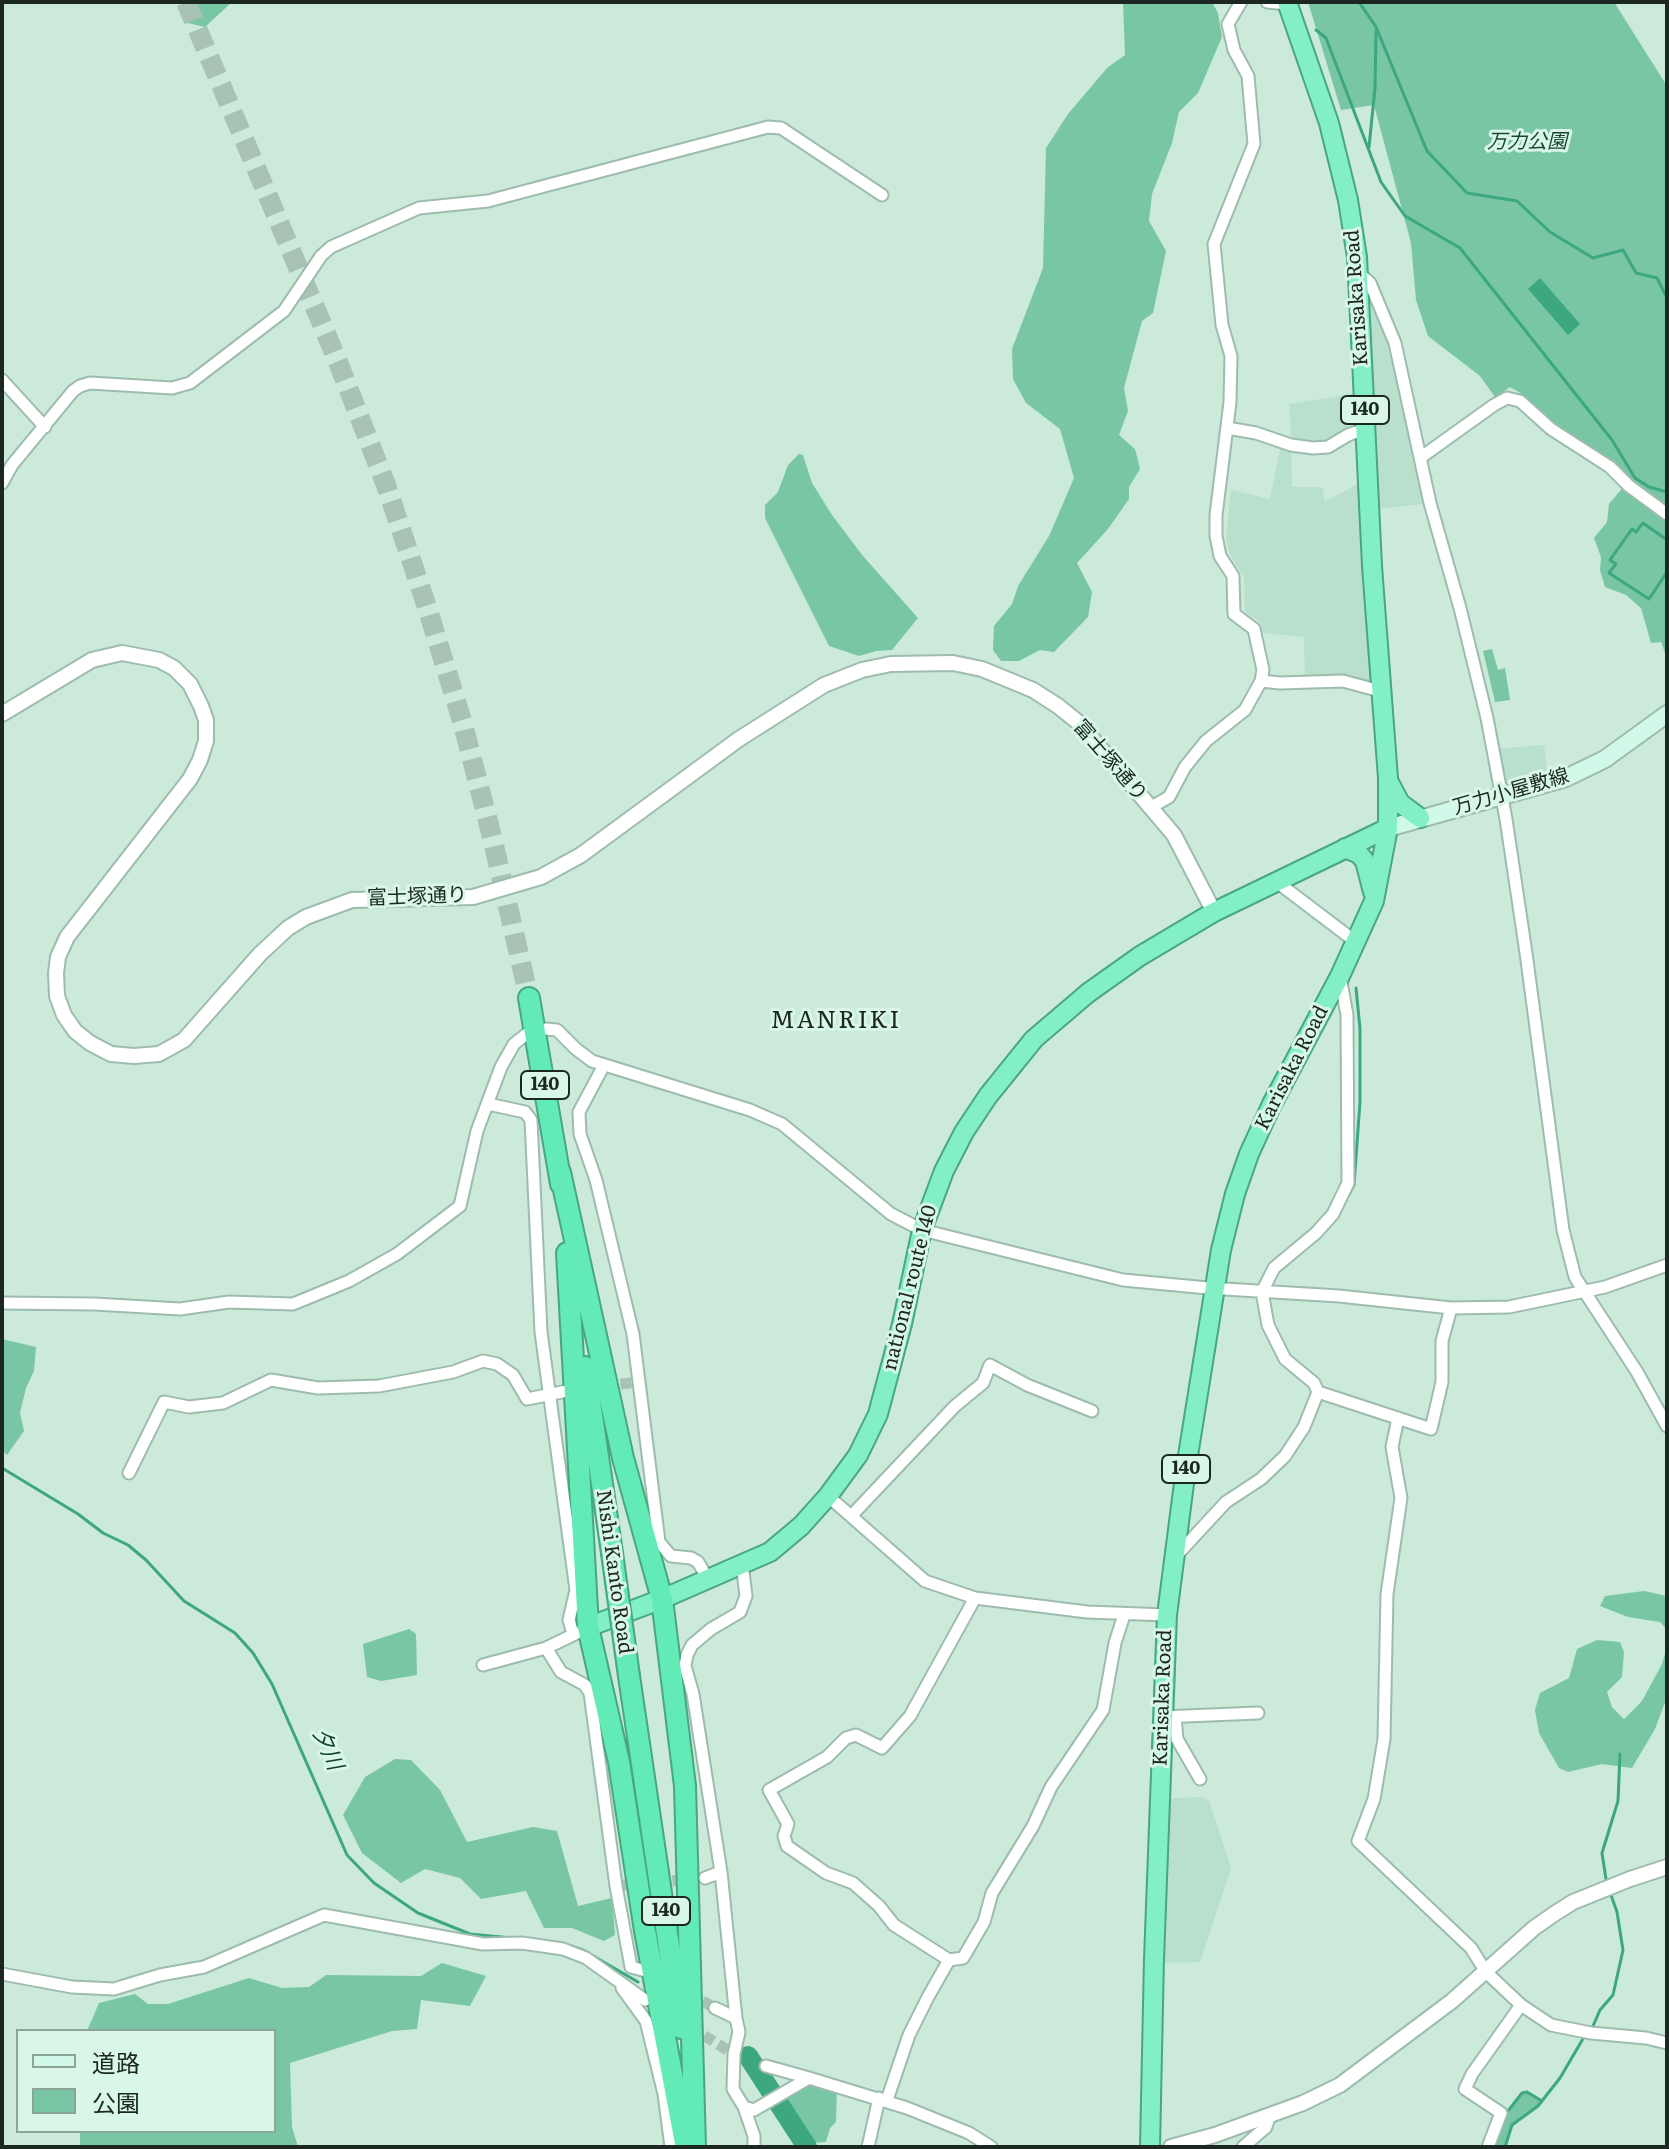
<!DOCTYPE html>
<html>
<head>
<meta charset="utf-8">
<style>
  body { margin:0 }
  #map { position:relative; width:1669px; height:2149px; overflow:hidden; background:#cbeada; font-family:Literata,"Noto Sans JP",serif }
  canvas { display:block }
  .frame { position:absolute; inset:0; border:4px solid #1c2722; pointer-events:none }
  .legend { position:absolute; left:16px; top:2029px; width:260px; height:104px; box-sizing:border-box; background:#d8f7e8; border:2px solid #8da499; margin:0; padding:10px 14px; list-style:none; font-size:24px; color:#1c2722 }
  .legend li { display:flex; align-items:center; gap:16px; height:40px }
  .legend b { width:40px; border:2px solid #8da499 }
</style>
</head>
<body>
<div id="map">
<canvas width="1669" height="2149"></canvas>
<div class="frame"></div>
<ul class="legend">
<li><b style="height:10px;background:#d0f9e9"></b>道路</li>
<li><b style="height:22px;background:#78c6a4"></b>公園</li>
</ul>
</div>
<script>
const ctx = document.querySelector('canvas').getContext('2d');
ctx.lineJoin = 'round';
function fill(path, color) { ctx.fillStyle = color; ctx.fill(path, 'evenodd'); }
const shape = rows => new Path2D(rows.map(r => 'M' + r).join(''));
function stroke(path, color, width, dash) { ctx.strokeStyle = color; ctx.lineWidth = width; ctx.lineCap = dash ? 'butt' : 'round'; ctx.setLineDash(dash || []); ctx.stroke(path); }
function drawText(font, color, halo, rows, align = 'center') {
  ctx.font = font + ' Literata,"Noto Sans JP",serif'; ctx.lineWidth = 6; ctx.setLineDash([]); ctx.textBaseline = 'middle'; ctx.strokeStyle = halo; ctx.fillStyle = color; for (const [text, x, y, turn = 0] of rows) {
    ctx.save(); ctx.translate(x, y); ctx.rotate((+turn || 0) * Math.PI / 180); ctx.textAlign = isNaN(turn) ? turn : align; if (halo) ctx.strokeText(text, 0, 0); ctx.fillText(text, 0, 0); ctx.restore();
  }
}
const built = shape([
  [1358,272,1395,343,1430,503,1370,510],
  [1359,393,1358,425,1330,443,1292,444,1289,404],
  [1281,445,1291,448,1292,487,1322,487,1325,502,1361,482,1375,688,1305,682,1304,637,1263,633,1260,622,1245,612,1244,577,1230,555,1226,539,1231,490,1270,499],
  [1544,745,1548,784,1502,797,1493,749],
  [1202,1797,1209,1801,1231,1868,1200,1962,1154,1963,1160,1799]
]);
const green = shape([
  [192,2,232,2,205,27,184,22],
  [1123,2,1212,2,1218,13,1222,37,1198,93,1179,112,1172,143,1152,194,1149,221,1166,251,1153,313,1142,321,1124,388,1128,411,1119,435,1135,449,1140,469,1129,487,1129,499,1108,529,1077,563,1092,592,1088,617,1054,652,1040,650,1019,661,1001,661,993,650,994,626,1012,604,1018,586,1049,536,1074,478,1060,429,1026,403,1013,379,1012,349,1043,268,1046,148,1068,114,1107,68,1125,55],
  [1308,2,1614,2,1667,86,1667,658,1661,642,1651,643,1641,608,1626,595,1605,587,1600,570,1601,557,1594,538,1607,522,1609,504,1630,479,1545,417,1519,392,1510,387,1495,397,1480,376,1428,336,1416,300,1411,243,1374,105,1341,110],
  [799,454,803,455,812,483,832,515,863,556,918,618,892,650,876,651,859,656,829,646,765,518,765,505,778,492,788,465],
  [1492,649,1498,670,1505,668,1510,700,1495,702,1483,651],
  [2,1339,36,1347,34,1371,26,1388,20,1413,24,1431,7,1455,2,1450],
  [1644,1591,1667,1596,1667,1630,1660,1622,1628,1617,1600,1606,1605,1596],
  [409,1629,416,1634,417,1675,381,1681,367,1677,363,1644],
  [1597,1640,1620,1642,1624,1652,1622,1677,1607,1692,1612,1707,1624,1719,1642,1701,1662,1664,1667,1647,1667,1697,1655,1729,1632,1768,1602,1764,1568,1772,1559,1768,1539,1733,1535,1710,1540,1693,1569,1678,1577,1649],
  [395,1759,411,1760,440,1790,467,1842,533,1827,557,1831,578,1906,612,1898,615,1935,604,1941,572,1928,544,1928,526,1891,481,1899,460,1878,425,1869,401,1883,362,1853,343,1815,365,1777],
  [442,1963,486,1976,470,2006,421,2000,417,2029,392,2031,290,2063,292,2127,298,2147,80,2147,80,2131,274,2131,274,2031,87,2031,99,2003,135,1994,148,2004,168,2004,249,1978,282,1988,309,1987,326,1975,421,1976],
  [809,2078,837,2086,836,2122,830,2128,826,2142,812,2143,784,2093],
  [1527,2092,1542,2101,1536,2109,1512,2125,1505,2147,1493,2147,1504,2118,1522,2093]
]);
const water = shape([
  [1540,278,1580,324,1568,335,1528,289]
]);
const stream = shape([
  [1359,2,1376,27,1427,151,1467,193,1517,201,1550,232,1593,258,1623,250,1636,273,1657,278,1667,298],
  [1316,30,1326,38,1381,182,1405,216,1460,248,1612,440,1635,478,1649,487,1667,492],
  [1369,147,1375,88,1376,31],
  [1667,540,1643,523,1636,532,1632,529,1610,560,1616,564,1609,573,1649,599,1667,572],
  [1349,1194,1354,1185,1360,1102,1360,1029,1356,988],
  [2,1468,78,1514,103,1533,128,1545,146,1560,184,1601,235,1633,253,1653,272,1684,347,1855,374,1883,418,1913,470,1934,512,1938],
  [1606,1879,1602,1853,1618,1801,1620,1754],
  [571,1946,583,1950,638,1982],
  [1593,2026,1600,2010,1613,1995,1623,1950,1617,1912,1611,1895],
  [1504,2116,1522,2093,1527,2092,1542,2101],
  [1505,2147,1512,2125,1538,2106,1560,2078,1584,2037]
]);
const river = shape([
  [748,2056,807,2147]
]);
const minorTunnel = shape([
  [604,1386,639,1382],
  [623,1885,692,1879],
  [688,1993,715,2008],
  [690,2027,734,2054]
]);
const motorwayTunnel = shape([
  [186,2,338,362,386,485,427,607,463,724,493,841,529,998]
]);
const minor = shape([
  [1267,2,1288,4],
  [1358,272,1370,283,1395,343,1430,503,1460,608,1487,718,1506,819,1526,953,1563,1230,1575,1277,1637,1372,1667,1426],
  [2,380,45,427],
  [1227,428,1256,433,1291,445,1313,448,1328,447,1348,435,1365,429],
  [1420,458,1494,405,1507,398,1520,401,1551,429,1610,467,1629,486,1667,514],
  [2,483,12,465,73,391,80,386,90,383,172,388,190,383,284,311,321,256,331,247,419,208,488,201,768,127,781,128,882,195],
  [1261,681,1280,683,1343,681,1380,691],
  [1150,808,1169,797,1185,767,1206,741,1245,710,1261,681,1263,670,1254,629,1234,614,1233,576,1220,556,1216,536,1216,515,1230,402,1231,356,1222,325,1214,244,1254,144,1248,76,1234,50,1228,24,1241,2],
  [1277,882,1356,942],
  [1340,976,1347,1015,1348,1183,1333,1214,1316,1233,1274,1268,1262,1292,1268,1325,1285,1359,1314,1383,1318,1392,1431,1429,1442,1382,1442,1341,1451,1308],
  [546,1029,557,1030,576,1049,592,1061,750,1110,782,1124,891,1214,922,1230,1123,1280,1208,1288,1339,1296,1451,1308,1509,1307,1605,1287,1667,1265],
  [604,1065,579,1112,580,1134,596,1180,633,1334,659,1542,671,1556,691,1558,698,1562,708,1579],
  [488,1104,525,1112,531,1120,541,1332,576,1590,569,1620,573,1634],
  [2,1303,94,1304,180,1309,229,1302,293,1304,349,1281,397,1254,460,1206,477,1131,501,1067,514,1044,529,1032],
  [1398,1418,1392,1447,1401,1498,1387,1594,1384,1739,1374,1799,1358,1841,1471,1948,1486,1972,1521,2005,1551,2025,1591,2033,1646,2038,1667,2043],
  [129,1473,164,1402,189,1407,223,1403,271,1380,318,1388,379,1386,453,1372,483,1361,497,1364,513,1375,527,1399,567,1391],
  [828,1496,925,1581,975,1598,1087,1612,1167,1615],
  [853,1514,955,1406,983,1383,990,1365,1027,1385,1092,1411],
  [1177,1555,1226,1502,1261,1479,1285,1456,1304,1427,1318,1392],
  [742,1563,746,1596,740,1612,711,1629,692,1645,687,1655,685,1666,693,1694,721,1872,736,2018,739,2032,734,2054,733,2089,744,2107,754,2136,754,2147],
  [546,1648,561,1672,585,1685,590,1693,616,1886,631,1967,646,1971],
  [483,1665,546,1648,577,1633],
  [1162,1717,1258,1713],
  [1175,1717,1177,1739,1200,1779],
  [705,1878,721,1872],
  [949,1960,894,1925,879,1906,853,1883,826,1873,787,1846,784,1836,788,1824,769,1790,827,1757,846,1738,856,1735,882,1748,910,1716,975,1598],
  [2,1974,72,1987,114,1989,160,1975,204,1967,324,1915,483,1944,522,1943,563,1949,586,1958,645,2000],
  [622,1988,646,2021,664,2094,671,2147],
  [715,2008,736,2018],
  [766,2066,809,2078],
  [887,2100,909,2035,928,1997,949,1960,963,1958,984,1922,992,1893,1033,1826,1051,1787,1103,1710,1115,1643,1124,1615],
  [744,2107,754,2110,809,2078,907,2108,969,2133,991,2147],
  [868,2147,879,2098],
  [1243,2147,1266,2127,1270,2114],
  [1488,2147,1501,2113,1465,2089,1472,2074,1521,2005]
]);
const tertiary = shape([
  [2,714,92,660,122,653,159,660,174,668,190,684,201,706,206,720,206,741,200,760,190,779,67,937,58,957,56,973,57,996,64,1015,75,1031,90,1043,111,1054,134,1056,159,1054,184,1040,260,954,288,928,306,917,352,900,473,897,541,877,581,855,739,739,824,685,862,670,891,664,953,663,982,669,1033,690,1058,706,1079,723,1174,835,1214,912],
  [1171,2147,1215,2135,1303,2103,1340,2085,1452,2001,1534,1928,1554,1914,1573,1902,1630,1879,1667,1867]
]);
const secondary = shape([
  [1388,828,1566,778,1605,759,1667,714]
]);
const trunk = shape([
  [1390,784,1400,803,1420,818],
  [1345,848,1359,854,1365,861,1373,892],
  [588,1627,662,1599,770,1552,801,1526,828,1496,858,1455,878,1414,902,1324,922,1230,944,1171,964,1132,988,1096,1034,1039,1088,993,1140,956,1214,912,1388,828],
  [1150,2147,1154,1959,1167,1615,1186,1468,1221,1250,1235,1194,1249,1154,1272,1104,1340,976,1374,901,1388,828,1388,778,1372,566,1357,257,1348,200,1329,123,1287,2]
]);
const motorway = shape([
  [529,998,561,1184],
  [560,1172,623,1458,662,1599,685,1786,695,2147],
  [567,1253,588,1627,619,1762,645,1931,685,2143],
  [585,1367,612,1553],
  [629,1676,681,2028]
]);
const motorwayBridge = shape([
  [612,1553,629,1676]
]);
const shields = [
  [1365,410,48],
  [545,1085,48],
  [1186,1469,48],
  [666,1911,48]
];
const shieldNames = [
  ["140",1365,410],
  ["140",545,1085],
  ["140",1186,1469],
  ["140",666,1911]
];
const parkNames = [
  ["万力公園",1527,142]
];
const streetNames = [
  ["Karisaka Road",1357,298,-94],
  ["富士塚通り",1110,761,49],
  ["万力小屋敷線",1511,792,-16],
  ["富士塚通り",417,897,-2],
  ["Karisaka Road",1292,1068,-63],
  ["national route 140",910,1288,-76],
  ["Nishi Kanto Road",614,1572,82],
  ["Karisaka Road",1163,1698,-88]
];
const waterNames = [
  ["夕川",327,1749,66]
];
const quarterNames = [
  ["MANRIKI",836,1021]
];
fill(built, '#b9dfcd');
fill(green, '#78c6a4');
fill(water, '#3da77f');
stroke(stream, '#3da77f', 3);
stroke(river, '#3da77f', 20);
stroke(minorTunnel, '#a8c3b5', 11, [11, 5.5]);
stroke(motorwayTunnel, '#a8c3b5', 20, [20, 10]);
stroke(minor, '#9ebcae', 15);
stroke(tertiary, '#9ebcae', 18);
stroke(secondary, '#9ebcae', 20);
stroke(trunk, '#4aa682', 22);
stroke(motorway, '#4aa682', 24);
stroke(minor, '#fff', 11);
stroke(tertiary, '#fff', 14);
stroke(secondary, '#d0f9e9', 16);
stroke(trunk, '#82efc4', 18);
stroke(motorway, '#62ebb6', 20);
stroke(motorwayBridge, '#4aa682', 24, []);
stroke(motorwayBridge, '#62ebb6', 20);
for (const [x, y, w] of shields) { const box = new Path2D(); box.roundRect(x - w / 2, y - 14, w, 28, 6); ctx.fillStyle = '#d8f7e8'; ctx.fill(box); stroke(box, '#1c2722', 2); }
drawText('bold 18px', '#1c2722', null, shieldNames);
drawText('italic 20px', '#1a4634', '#d8f7e8', parkNames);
drawText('20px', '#1c2722', '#d8f7e8', streetNames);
drawText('italic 22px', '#154231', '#d8f7e8', waterNames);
ctx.letterSpacing = '2px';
drawText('24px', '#1c2722', '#d8f7e8', quarterNames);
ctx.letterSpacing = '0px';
</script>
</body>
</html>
